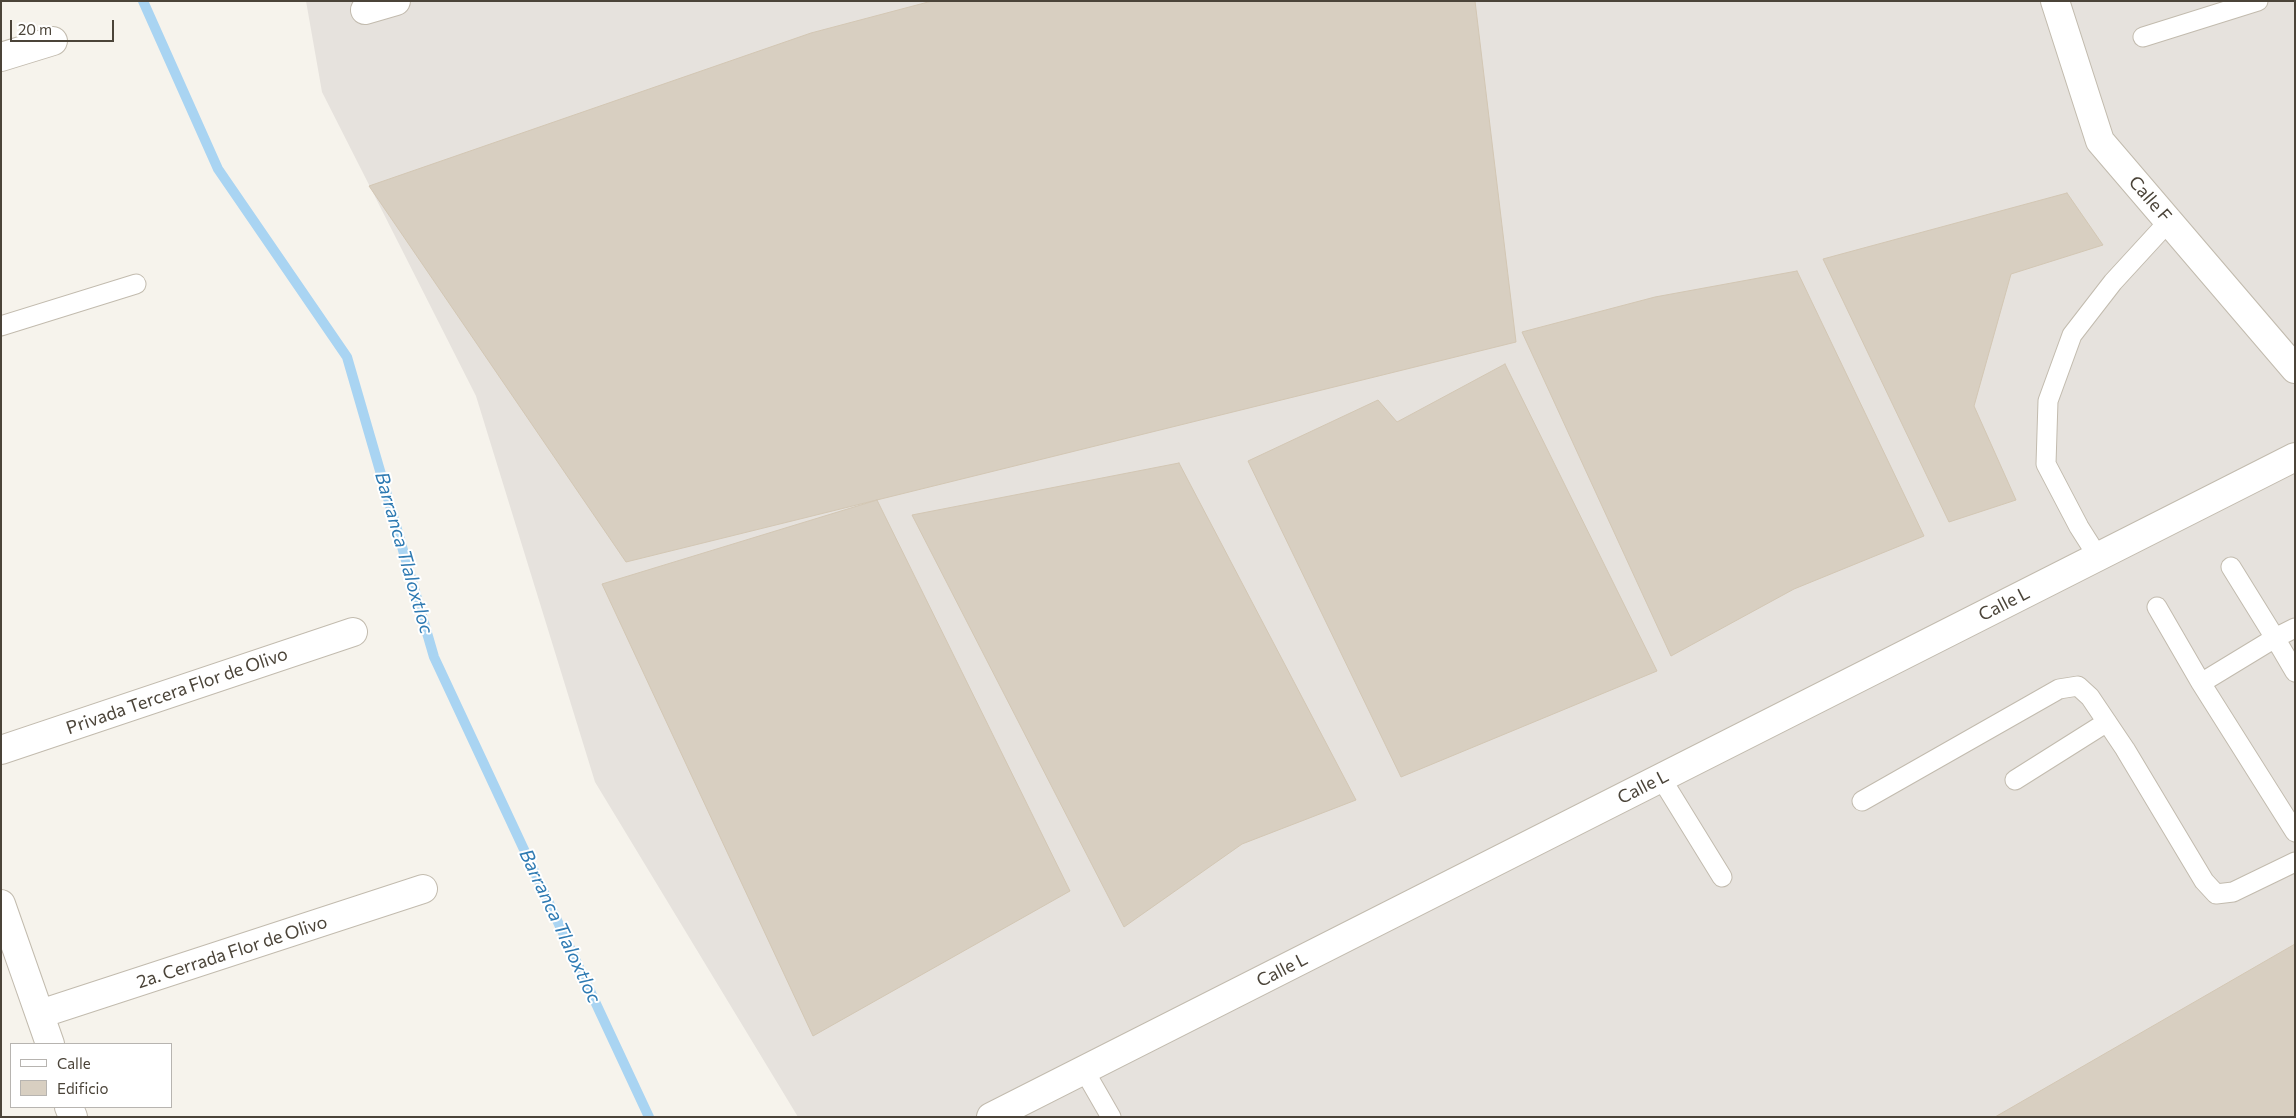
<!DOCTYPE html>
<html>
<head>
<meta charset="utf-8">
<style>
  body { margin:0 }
  #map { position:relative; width:2296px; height:1118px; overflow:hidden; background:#f6f3ec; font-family:Commissioner,sans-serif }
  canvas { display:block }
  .frame { position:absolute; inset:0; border:2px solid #4b4439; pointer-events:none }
  .legend { position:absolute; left:10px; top:1043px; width:162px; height:65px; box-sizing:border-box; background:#fff; border:1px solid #b7b4b0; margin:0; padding:6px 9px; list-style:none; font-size:15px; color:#4b4439 }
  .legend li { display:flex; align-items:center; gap:10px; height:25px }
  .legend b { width:25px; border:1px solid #b7b4b0 }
  .scale { position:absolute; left:10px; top:20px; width:104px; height:22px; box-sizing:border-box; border:2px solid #4b4439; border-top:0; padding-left:6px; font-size:15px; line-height:18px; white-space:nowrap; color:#4b4439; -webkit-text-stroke:4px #fff; paint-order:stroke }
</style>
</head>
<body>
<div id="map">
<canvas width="2296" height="1118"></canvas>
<div class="frame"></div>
<ul class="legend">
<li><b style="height:6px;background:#fff"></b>Calle</li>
<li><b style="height:14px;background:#d8cfc1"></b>Edificio</li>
</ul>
<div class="scale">20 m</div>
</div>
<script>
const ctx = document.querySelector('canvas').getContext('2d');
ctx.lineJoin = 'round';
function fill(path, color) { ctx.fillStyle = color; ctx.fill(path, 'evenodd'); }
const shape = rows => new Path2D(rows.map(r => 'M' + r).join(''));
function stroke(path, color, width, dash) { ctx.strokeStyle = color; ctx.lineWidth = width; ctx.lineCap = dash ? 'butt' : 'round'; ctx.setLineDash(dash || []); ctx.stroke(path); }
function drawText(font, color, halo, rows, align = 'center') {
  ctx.font = font + ' Commissioner,sans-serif'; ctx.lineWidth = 4; ctx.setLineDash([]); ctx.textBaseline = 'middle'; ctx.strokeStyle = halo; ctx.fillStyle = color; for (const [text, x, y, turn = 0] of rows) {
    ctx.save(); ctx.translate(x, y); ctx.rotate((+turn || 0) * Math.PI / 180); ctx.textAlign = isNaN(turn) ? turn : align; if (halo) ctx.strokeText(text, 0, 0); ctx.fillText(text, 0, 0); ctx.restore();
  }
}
const industrial = shape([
  [306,1,2295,1,2295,1117,798,1117,595,782,476,396,322,92]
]);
const stream = shape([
  [143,1,218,169,347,357,434,657,649,1117]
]);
const building = shape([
  [932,1,1475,1,1516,342,626,562,369,186,811,33,932,1],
  [2067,193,2103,245,2011,274,1974,406,2016,500,1949,522,1823,259,2067,193],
  [1797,271,1924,536,1794,589,1671,656,1522,332,1655,297,1797,271],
  [1505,364,1657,671,1401,777,1248,461,1378,400,1397,422,1505,364],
  [1179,463,1356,800,1242,844,1124,927,912,515,1179,463],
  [877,500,1070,891,813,1036,602,584,877,500],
  [2295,944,2295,1117,1995,1117,2295,944]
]);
const service = shape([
  [2143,37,2258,1],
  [1,326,136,284],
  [2098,557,2079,527,2046,464,2048,401,2072,335,2113,282,2169,221],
  [2231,567,2275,638,2295,628],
  [2157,607,2201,683],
  [2295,672,2275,638,2201,683,2295,832],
  [1661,778,1722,877],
  [2015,780,2107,722],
  [1862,801,2059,689,2078,686,2090,697,2125,749,2204,881,2216,894,2233,892,2295,862],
  [1084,1070,1111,1117]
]);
const minor = shape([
  [2055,1,2100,141,2295,369],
  [365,10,396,1],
  [1,57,53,41],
  [1,750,353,632],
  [1,904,50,1044],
  [40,1014,423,889],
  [69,1107,73,1117],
  [991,1117,2295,457]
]);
const streetNames = [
  ["Calle F",2150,199,49],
  ["Calle L",2004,604,-27],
  ["Privada Tercera Flor de Olivo",177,691,-19],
  ["Calle L",1643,787,-27],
  ["2a. Cerrada Flor de Olivo",232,952,-18],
  ["Calle L",1282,970,-27]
];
const waterNames = [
  ["Barranca Tlaloxtloc",404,553,74],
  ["Barranca Tlaloxtloc",560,926,65]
];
fill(industrial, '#e6e2dd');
stroke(stream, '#a9d4f2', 10);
fill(building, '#d8cfc1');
stroke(building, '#d3c7b4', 1);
stroke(service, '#c2bbae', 21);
stroke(minor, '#c2bbae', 30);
stroke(service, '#fff', 19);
stroke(minor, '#fff', 28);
drawText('18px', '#4b4439', '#fff', streetNames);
drawText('italic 19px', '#2e7ab2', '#fff', waterNames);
</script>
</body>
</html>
